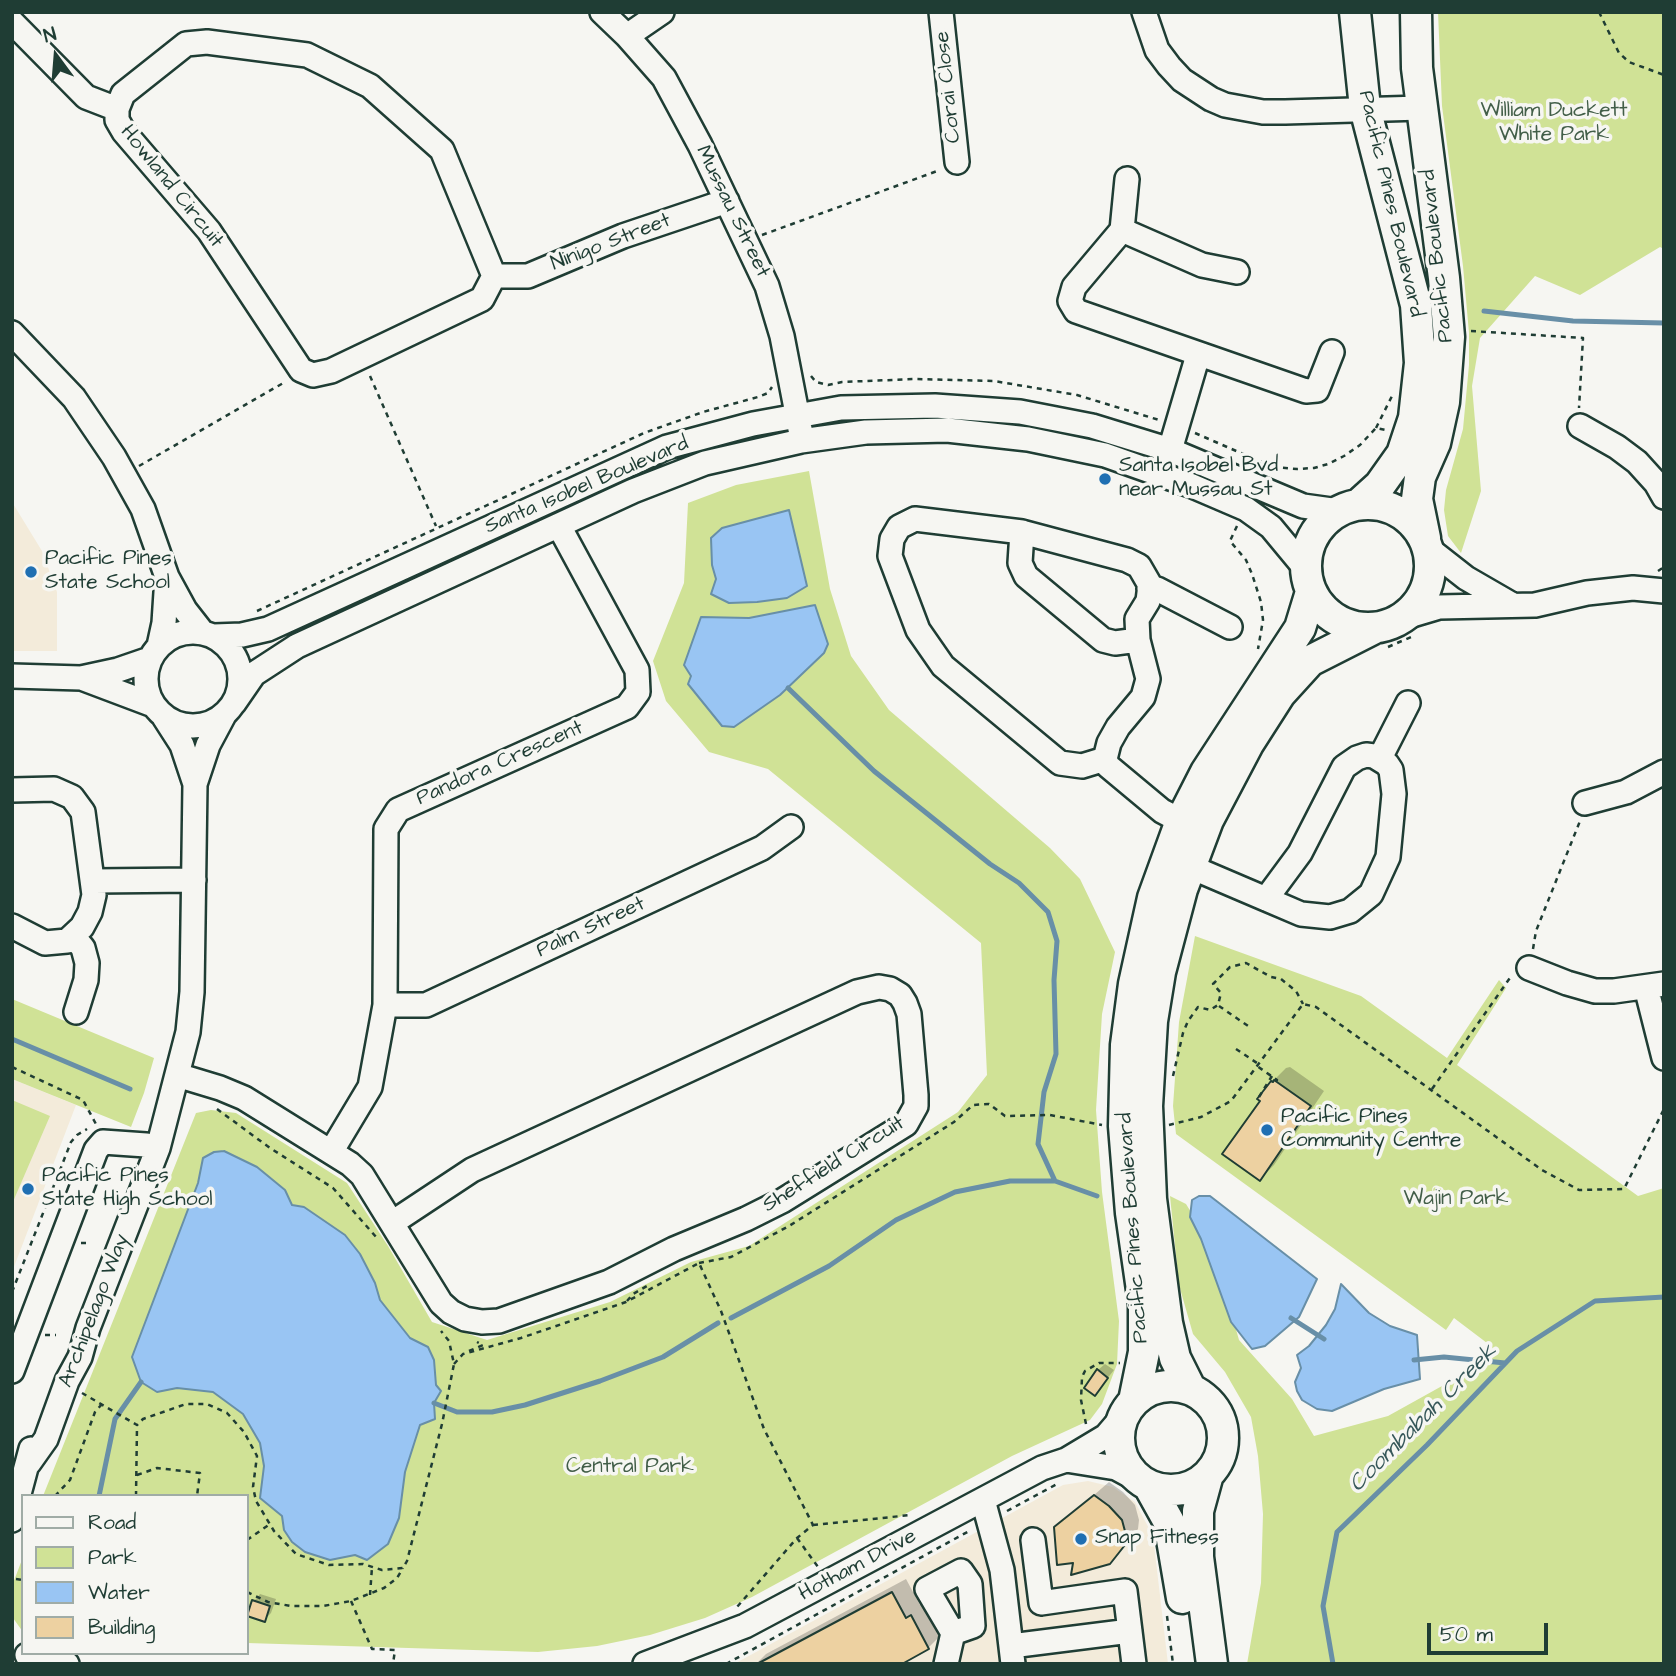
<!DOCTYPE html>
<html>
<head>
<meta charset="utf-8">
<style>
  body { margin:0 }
  #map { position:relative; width:1676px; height:1676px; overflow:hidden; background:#f6f6f2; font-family:"Architects Daughter",sans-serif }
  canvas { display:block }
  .frame { position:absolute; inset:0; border:14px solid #1f3d34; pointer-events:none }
  .legend { position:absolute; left:21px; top:1494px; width:228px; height:161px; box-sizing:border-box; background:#f6f6f2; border:2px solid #a0aca6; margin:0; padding:9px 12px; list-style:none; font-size:21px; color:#1f3d34 }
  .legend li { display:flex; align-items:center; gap:14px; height:35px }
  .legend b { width:35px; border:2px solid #a0aca6 }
  .north { position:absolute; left:21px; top:21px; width:70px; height:70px; -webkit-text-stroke:5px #f6f6f2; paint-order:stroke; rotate:344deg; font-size:19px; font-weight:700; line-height:28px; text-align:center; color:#1f3d34 }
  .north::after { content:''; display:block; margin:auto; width:24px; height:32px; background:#1f3d34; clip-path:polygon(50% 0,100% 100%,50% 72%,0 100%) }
  .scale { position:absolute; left:1427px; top:1623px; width:121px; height:32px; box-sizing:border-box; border:4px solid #1f3d34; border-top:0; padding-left:9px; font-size:21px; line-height:24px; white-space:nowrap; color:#1f3d34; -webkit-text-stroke:5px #f6f6f2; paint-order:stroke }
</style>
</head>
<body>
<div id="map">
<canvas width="1676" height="1676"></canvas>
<div class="frame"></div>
<ul class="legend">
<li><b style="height:9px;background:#f6f6f2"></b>Road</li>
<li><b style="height:19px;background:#d0e296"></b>Park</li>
<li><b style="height:19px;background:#99c5f3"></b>Water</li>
<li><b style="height:19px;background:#edd1a1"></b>Building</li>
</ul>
<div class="north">N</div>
<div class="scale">50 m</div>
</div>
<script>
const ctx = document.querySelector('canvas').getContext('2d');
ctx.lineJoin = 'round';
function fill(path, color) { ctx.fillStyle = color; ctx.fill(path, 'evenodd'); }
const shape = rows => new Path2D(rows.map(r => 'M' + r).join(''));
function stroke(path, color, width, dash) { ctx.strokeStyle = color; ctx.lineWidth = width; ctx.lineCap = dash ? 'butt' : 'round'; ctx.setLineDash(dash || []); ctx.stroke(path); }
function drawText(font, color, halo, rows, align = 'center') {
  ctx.font = font + ' "Architects Daughter",sans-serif'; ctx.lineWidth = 7; ctx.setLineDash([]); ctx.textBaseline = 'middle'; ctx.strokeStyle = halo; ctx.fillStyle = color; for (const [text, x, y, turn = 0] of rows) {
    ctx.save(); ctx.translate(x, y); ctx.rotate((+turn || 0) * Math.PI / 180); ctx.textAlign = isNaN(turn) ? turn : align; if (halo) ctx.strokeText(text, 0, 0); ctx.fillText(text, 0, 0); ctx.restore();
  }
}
const built = shape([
  [12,502,42,551,57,592,57,651,12,651],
  [12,1079,76,1105,12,1272],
  [1088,1481,1113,1487,1135,1502,1153,1536,1168,1664,734,1664,1063,1485]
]);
const green = shape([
  [1438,12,1664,12,1664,249,1660,247,1580,295,1535,276,1480,338,1472,386,1481,491,1461,553,1448,536,1444,510,1446,490,1463,429,1469,365,1469,333,1463,266,1442,106],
  [809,471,830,589,851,656,889,710,1050,848,1080,879,1115,952,1102,1014,1096,1110,1102,1192,1119,1321,1117,1364,1102,1404,1090,1420,1012,1456,752,1597,705,1618,650,1635,597,1646,538,1652,247,1643,247,1496,43,1496,196,1113,211,1110,236,1113,347,1183,388,1246,432,1322,487,1340,610,1302,691,1262,749,1246,958,1112,987,1075,981,943,768,769,709,752,666,701,653,661,684,583,688,503,736,485],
  [1195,936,1361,996,1447,1058,1499,980,1506,988,1457,1065,1638,1196,1664,1188,1664,1664,1247,1664,1261,1583,1263,1514,1258,1456,1251,1417,1225,1372,1193,1334,1179,1285,1170,1196,1186,1204,1213,1248,1239,1340,1292,1399,1314,1436,1388,1416,1469,1371,1487,1343,1454,1318,1446,1330,1176,1134,1173,1106,1179,1022],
  [12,999,154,1058,144,1093,131,1127,12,1079],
  [12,1100,50,1116,12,1204],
  [23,1557,23,1632,13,1618,12,1586]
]);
const water = shape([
  [789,510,807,586,787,598,757,602,729,603,711,594,716,579,712,565,711,538,722,528,789,510],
  [815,605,828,644,824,653,780,695,734,727,722,726,688,684,691,676,684,665,701,617,749,618,815,605],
  [224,1151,257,1167,285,1190,292,1205,304,1207,345,1235,360,1254,375,1283,380,1300,410,1338,428,1347,434,1360,436,1385,441,1391,434,1403,435,1419,420,1425,405,1472,399,1518,388,1544,367,1560,355,1555,330,1560,305,1552,292,1542,284,1530,282,1516,260,1498,264,1466,260,1443,243,1414,213,1392,177,1388,157,1392,141,1382,132,1357,198,1183,203,1158,214,1152,224,1151],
  [1199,1196,1210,1196,1317,1279,1299,1317,1265,1346,1252,1349,1231,1322,1201,1239,1190,1217,1192,1200,1199,1196],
  [1341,1284,1369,1313,1390,1326,1417,1335,1420,1379,1384,1389,1332,1411,1317,1409,1302,1400,1297,1391,1295,1382,1301,1368,1297,1355,1309,1346,1326,1325,1335,1309,1341,1284]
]);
const shadow = shape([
  [1290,1067,1324,1091,1274,1165,1260,1179,1263,1101,1272,1082,1286,1068],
  [1105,1364,1114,1370,1095,1394,1098,1370],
  [1109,1482,1123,1492,1135,1505,1139,1520,1138,1529,1109,1563,1076,1562,1056,1528],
  [906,1579,920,1605,925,1602,942,1634,928,1648,898,1664,756,1664,766,1654],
  [260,1594,276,1599,271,1613,264,1620,249,1614,254,1601]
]);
const stream = shape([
  [1484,311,1573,321,1664,323],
  [788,688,874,771,990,864,1019,883,1048,912,1057,941,1054,980,1056,1054,1044,1092,1038,1144,1055,1181],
  [12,1039,130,1089],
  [731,1318,829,1266,896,1220,955,1192,1010,1181,1055,1181,1097,1196],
  [1291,1318,1324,1339],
  [1414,1360,1444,1357,1505,1363],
  [434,1403,457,1412,492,1412,525,1405,600,1381,663,1357,718,1323],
  [99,1496,115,1419,141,1382],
  [1333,1664,1323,1606,1337,1532,1427,1445,1517,1351,1595,1301,1664,1297]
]);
const building = shape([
  [1274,1080,1311,1106,1260,1181,1222,1154,1260,1101,1257,1099,1271,1081,1273,1082,1274,1080],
  [1097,1369,1108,1378,1095,1396,1084,1388,1097,1369],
  [1094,1495,1109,1506,1122,1520,1126,1535,1125,1545,1110,1564,1071,1575,1073,1563,1057,1565,1054,1527,1094,1495],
  [892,1592,906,1618,911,1615,929,1649,902,1664,757,1664,892,1592],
  [252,1600,270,1606,265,1622,247,1616,252,1600]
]);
const path = shape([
  [1599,12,1619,53,1629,62,1664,75],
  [762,235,940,170],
  [1471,331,1583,338,1579,408],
  [370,376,436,526],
  [811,376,816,382,828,385,842,382,915,379,994,381,1077,395,1159,420],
  [1376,428,1393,394],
  [1195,433,1273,467,1269,472],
  [139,466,285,382],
  [1273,467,1297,469,1314,468,1328,464,1344,456,1360,445,1376,428,1386,430],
  [1237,526,1230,541,1246,560,1252,574,1261,602,1263,620,1258,649],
  [1658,571,1664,567],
  [257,611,644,433,703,412,758,397,768,393,772,387],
  [1388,647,1411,637],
  [1533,949,1536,931,1580,821],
  [1219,1006,1251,1028],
  [1236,1049,1257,1063,1257,1066,1277,1080,1276,1081],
  [12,1067,83,1100,97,1126],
  [1173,1076,1183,1033,1188,1021,1198,1007,1210,1010,1218,1005,1221,993,1213,984,1230,967,1246,963,1271,977,1281,979,1296,991,1303,1004],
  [1432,1089,1512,975],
  [1259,1097,1272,1076],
  [217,1109,270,1148,333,1188,377,1238],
  [1169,1125,1201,1117,1231,1101,1303,1004,1316,1007,1542,1170,1579,1190,1624,1189,1664,1109],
  [81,1243,91,1243],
  [699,1263,731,1257,789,1226,954,1122,973,1105,989,1104,1005,1116,1050,1115,1102,1125],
  [12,1292,71,1142,77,1135,87,1129],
  [627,1301,633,1294,647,1286],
  [45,1335,56,1335],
  [469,1351,483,1345,477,1342],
  [454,1364,463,1354,521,1338,626,1302,699,1263,721,1311,764,1429,813,1525,797,1538,737,1607],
  [82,1393,137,1425,143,1419,186,1404,207,1404,227,1413,244,1432,257,1456,253,1487,256,1501,274,1531,296,1554,329,1565,363,1564,382,1570,403,1568,407,1561,442,1424,454,1364,449,1341,441,1331],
  [1086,1424,1081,1400,1082,1377,1085,1371,1099,1363,1120,1363],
  [137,1475,157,1468,200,1473,197,1496],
  [55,1496,70,1480,95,1412,102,1404],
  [136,1496,137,1426],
  [1007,1511,1057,1484],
  [813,1525,911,1515],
  [797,1538,818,1567],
  [247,1540,270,1524],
  [16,1579,23,1580],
  [247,1592,268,1602,291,1606,323,1606,351,1601,384,1588,397,1578,403,1568],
  [370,1595,372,1567],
  [351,1601,372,1649,395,1650,393,1664],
  [1167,1616,1173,1664],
  [726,1664,971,1530]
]);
const minor = shape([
  [602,12,627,36,664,78,700,145,767,286,782,336,800,429],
  [941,12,957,162],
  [1144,12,1157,50,1169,66,1182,80,1211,99,1225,105,1263,112,1285,112,1421,108],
  [12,22,86,97,117,109],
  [627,36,662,12],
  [207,42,307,55,370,86,442,150,494,276,482,299,331,371,313,375,301,370,209,231,124,132,117,120,117,109,123,94,186,44,207,42],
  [1122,230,1127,179],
  [1237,272,1202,265,1122,230,1074,287,1070,301,1076,311,1306,391,1317,390,1332,352],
  [494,276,528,276,623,236,727,201],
  [12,333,74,398,114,457,143,509,167,577,185,610,203,633],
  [1580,426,1617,447,1637,462,1656,483,1664,497],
  [1170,450,1198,355],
  [1022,532,1020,563,1026,576,1103,640,1115,643,1138,640],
  [1429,549,1466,578,1511,604],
  [1149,589,1157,589,1230,627],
  [1402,618,1439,607,1535,605,1587,593,1633,588,1664,591],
  '146 679a47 47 0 1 1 94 0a47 47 0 1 1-94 0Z',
  [214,636,242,635,268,629,667,447,753,424,841,408,935,406,1020,412,1092,426,1170,450,1303,506,1339,511],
  [159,646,164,623,167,577],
  [12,676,81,678,118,670,150,659],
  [84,679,153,705],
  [234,703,254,674,297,646,633,491,705,463,801,441,866,432,947,430,1028,439,1105,455,1190,485,1246,509,1271,527,1305,568],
  [164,717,182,745,195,784],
  [1380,758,1408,703],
  [1105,759,1082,766,1060,763,943,666,918,630,890,556,892,539,899,527,915,519,1022,532,1127,560,1139,566,1150,585,1148,601,1137,619,1138,640,1148,679,1143,697,1118,727,1109,743,1105,759,1108,766,1162,811,1181,821],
  [12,790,54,789,72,797,83,812,94,895,90,912,82,927,67,941,45,943,12,926],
  [1585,803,1626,792,1664,772],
  [1191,867,1266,899,1301,914,1330,917,1350,911,1371,894,1388,857,1394,794,1391,770,1387,764,1374,756,1366,755,1357,758,1344,767,1300,853,1266,899],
  [94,881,194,880],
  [73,936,83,948,87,963,86,980,76,1012],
  [1529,968,1567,983,1595,991,1614,991,1664,984],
  [1646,987,1664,1058],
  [385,1005,426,1005,762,848,791,827],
  [177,1075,220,1088,244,1098,350,1164,362,1175,441,1303,451,1312,465,1319,482,1322,499,1321,609,1282,674,1249,746,1219,782,1201,906,1124,916,1106,916,1095,909,1014,905,1003,900,995,890,989,879,987,857,992,472,1170,392,1223],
  [331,1152,370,1087,385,1005,386,829,398,810,627,707,638,692,637,670,559,526],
  [12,1371,96,1150,103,1142,146,1145],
  [1066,1460,1116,1468,1140,1481],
  [29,1463,46,1439,67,1381,80,1357,88,1328,158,1148,188,1032,192,992,195,784,208,745,224,715],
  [983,1500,1002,1570,1013,1664],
  [12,1520,31,1449],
  [1033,1540,1041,1603,1125,1591,1134,1664],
  [1011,1646,1130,1631],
  [27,1655,67,1664],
  [645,1664,745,1626,1042,1468,1066,1460,1106,1436,1124,1415],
  [946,1664,953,1633,927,1589,961,1571,970,1584,973,1626,953,1633]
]);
const major = shape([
  [1355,12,1365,108,1416,305,1420,363,1414,418,1402,454,1380,485,1359,504],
  [1416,12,1417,68,1444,278,1449,337,1444,402,1435,443,1420,477,1417,499,1425,538],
  '1306 566a62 62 0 1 1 124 0a62 62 0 1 1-124 0Z',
  '1119 1438a52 52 0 1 1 104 0a52 52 0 1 1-104 0Z',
  [1191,1390,1175,1358,1167,1323,1151,1199,1147,1106,1152,1021,1160,972,1182,889,1208,820,1248,744,1280,694,1310,661,1373,629],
  [1134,1401,1144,1352,1144,1304,1131,1213,1124,1126,1126,1045,1134,984,1153,898,1181,821,1206,772,1300,628,1311,592],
  [1207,1478,1198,1511,1198,1557,1212,1664],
  [1149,1486,1169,1522,1182,1598]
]);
const markers = [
  [1105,479,7,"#1f6fb2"],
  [31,572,7,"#1f6fb2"],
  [1267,1130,7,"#1f6fb2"],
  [28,1189,7,"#1f6fb2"],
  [1081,1539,7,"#1f6fb2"]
];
const streetNames = [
  ["Corai Close",949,87,-96],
  ["Howland Circuit",171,187,51],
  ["Pacific Pines Boulevard",1390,204,77],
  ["Mussau Street",732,212,64],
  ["Ninigo Street",611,243,-21],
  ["Pacific Boulevard",1438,256,-96],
  ["Santa Isobel Boulevard",587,486,-23],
  ["Pandora Crescent",500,764,-24],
  ["Palm Street",591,928,-25],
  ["Sheffield Circuit",834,1165,-32],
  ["Pacific Pines Boulevard",1134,1228,-94],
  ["Archipelago Way",95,1311,-69],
  ["Hotham Drive",858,1566,-28]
];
const parkNames = [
  ["William Duckett",1554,112],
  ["White Park",1554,136],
  ["Wajin Park",1456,1200],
  ["Central Park",630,1468]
];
const poiNames = [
  ["Santa Isobel Bvd",1119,467],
  ["near Mussau St",1119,491],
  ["Pacific Pines",45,560],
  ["State School",45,584],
  ["Pacific Pines",1281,1118],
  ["Community Centre",1281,1142],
  ["Pacific Pines",42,1177],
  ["State High School",42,1201],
  ["Snap Fitness",1095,1539]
];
const waterNames = [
  ["Coombabah Creek",1424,1419,-45]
];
fill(built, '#f3ebda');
fill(green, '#d0e296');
fill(water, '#99c5f3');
stroke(water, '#688fa7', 2);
fill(shadow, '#0003');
stroke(stream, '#688fa7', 5);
fill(building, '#edd1a1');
stroke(building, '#1f3d34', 2);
stroke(minor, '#1f3d34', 28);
stroke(major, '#1f3d34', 35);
stroke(path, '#1f3d34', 2.5, [5, 5]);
stroke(minor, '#f6f6f2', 23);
stroke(major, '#f6f6f2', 30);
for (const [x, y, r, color] of markers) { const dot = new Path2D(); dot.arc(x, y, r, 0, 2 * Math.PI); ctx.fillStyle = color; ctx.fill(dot); stroke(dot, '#f6f6f2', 2.5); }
drawText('21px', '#1f3d34', '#f6f6f2', streetNames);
drawText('21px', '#425e48', '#f6f6f2', parkNames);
drawText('21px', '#1f3d34', '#f6f6f2', poiNames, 'left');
drawText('italic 23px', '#37585a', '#f6f6f2', waterNames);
</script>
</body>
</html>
